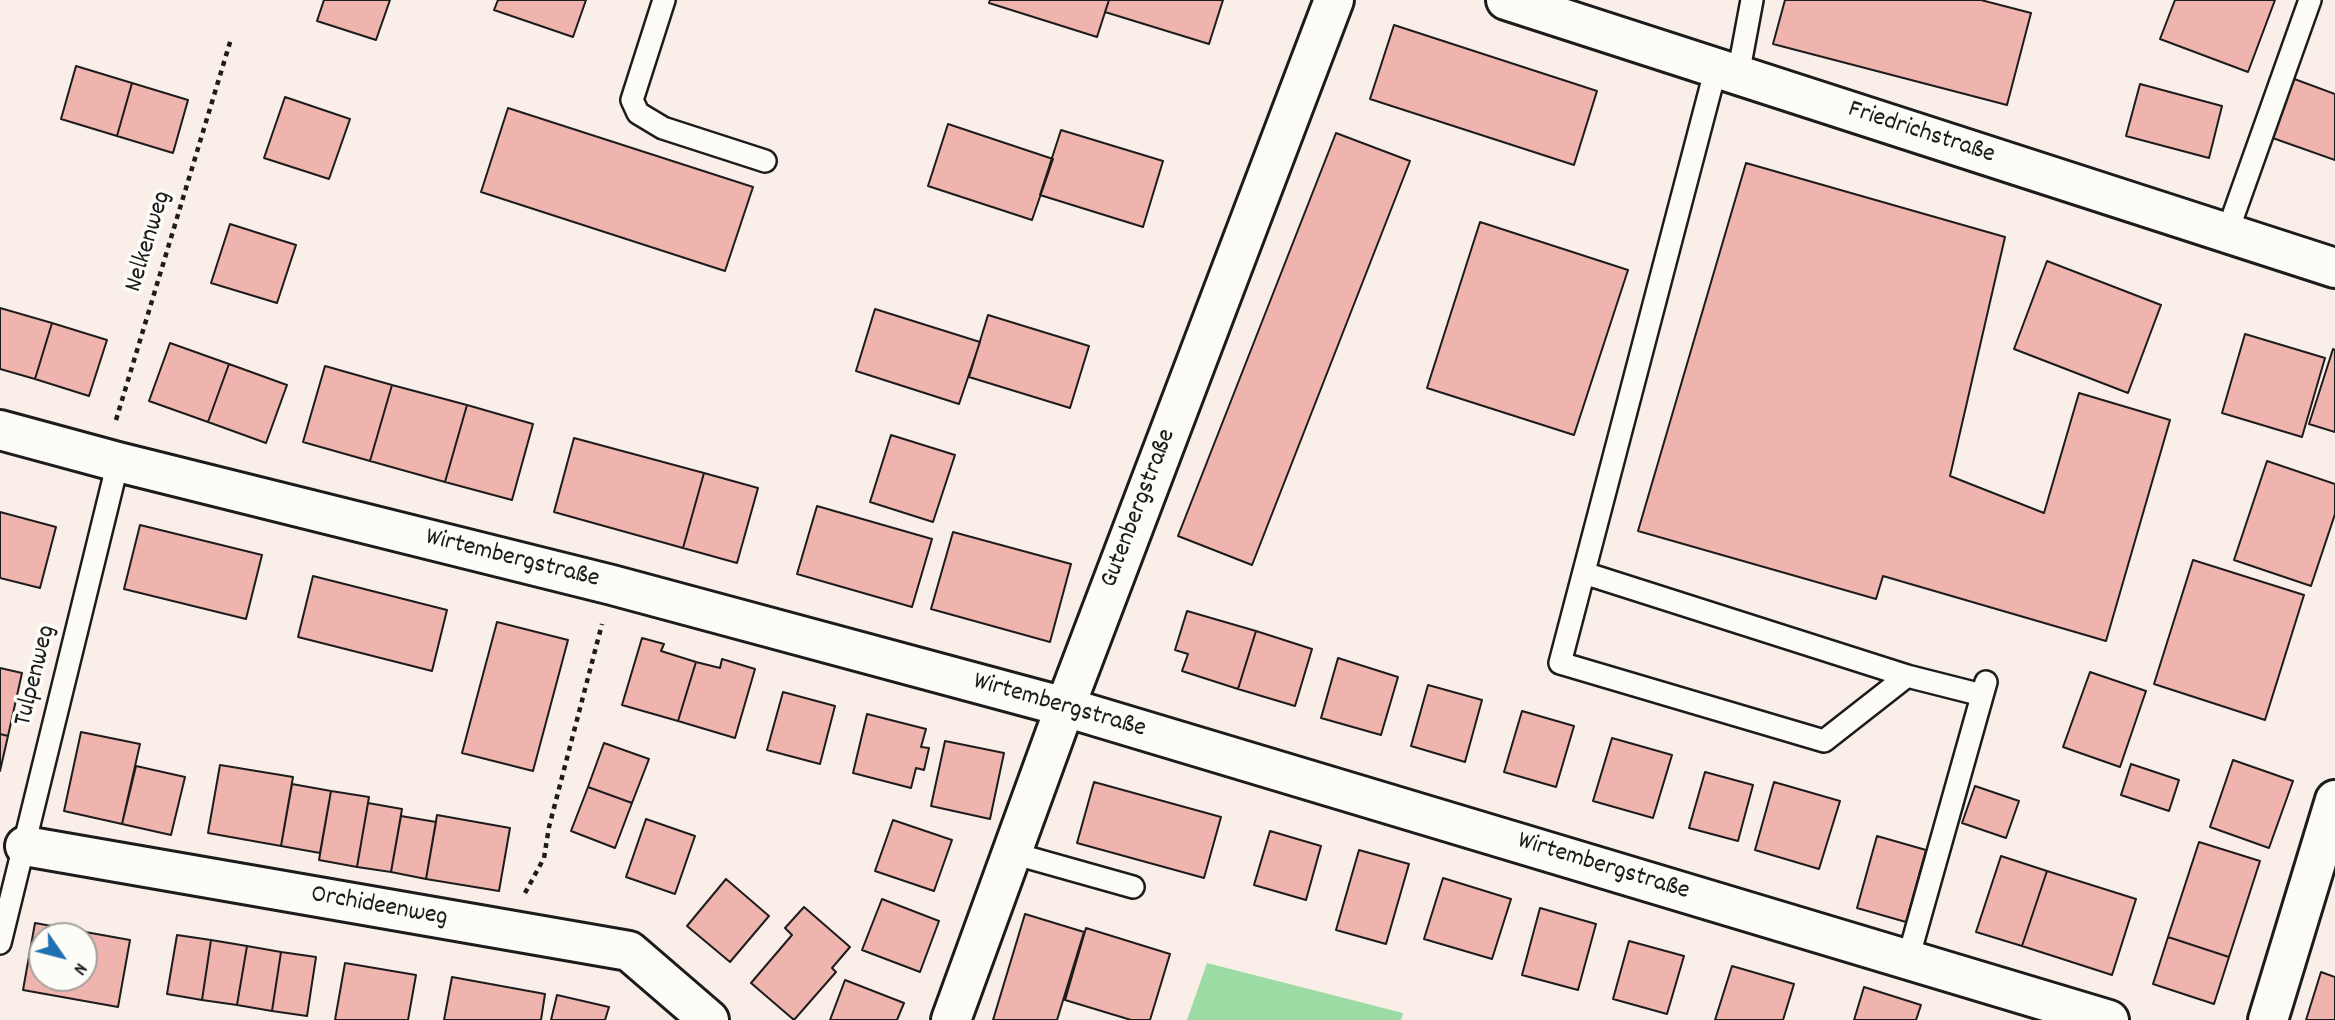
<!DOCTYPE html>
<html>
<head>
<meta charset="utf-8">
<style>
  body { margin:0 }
  #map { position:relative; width:2335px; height:1020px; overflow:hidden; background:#faeee8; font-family:Dekko,sans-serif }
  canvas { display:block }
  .north { position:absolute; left:28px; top:922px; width:70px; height:70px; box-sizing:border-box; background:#fdfcf7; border:2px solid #a3a29f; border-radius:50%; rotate:125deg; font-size:19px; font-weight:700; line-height:28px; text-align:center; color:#1c1c1c }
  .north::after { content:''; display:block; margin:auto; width:24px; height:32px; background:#1f6fb2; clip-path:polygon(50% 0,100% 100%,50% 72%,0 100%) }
</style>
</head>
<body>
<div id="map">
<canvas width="2335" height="1020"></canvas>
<div class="north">N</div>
</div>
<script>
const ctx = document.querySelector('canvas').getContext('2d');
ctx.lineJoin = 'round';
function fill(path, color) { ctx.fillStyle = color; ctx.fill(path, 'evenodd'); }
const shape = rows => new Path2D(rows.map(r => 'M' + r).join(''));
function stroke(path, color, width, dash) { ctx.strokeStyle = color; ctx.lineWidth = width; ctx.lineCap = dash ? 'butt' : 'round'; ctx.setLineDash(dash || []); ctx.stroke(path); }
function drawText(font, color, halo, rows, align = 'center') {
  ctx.font = font + ' Dekko,sans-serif'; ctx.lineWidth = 7; ctx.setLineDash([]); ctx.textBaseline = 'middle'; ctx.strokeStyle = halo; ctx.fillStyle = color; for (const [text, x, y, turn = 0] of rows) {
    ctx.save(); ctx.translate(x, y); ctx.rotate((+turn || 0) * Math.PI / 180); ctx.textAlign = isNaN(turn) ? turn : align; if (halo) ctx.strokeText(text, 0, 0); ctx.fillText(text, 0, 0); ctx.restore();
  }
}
const green = shape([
  [1207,963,1403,1013,1401,1020,1187,1020]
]);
const building = shape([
  [324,0,390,0,376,40,317,21,324,0],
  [498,0,586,0,573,37,494,10,498,0],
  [990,0,1109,0,1097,37,989,3,990,0],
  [1109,0,1223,0,1209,44,1105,12,1109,0],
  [1785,0,1981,0,2031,13,2007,105,1773,44,1785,0],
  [2175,0,2275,0,2248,72,2160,39,2175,0],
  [1394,25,1597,91,1574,165,1370,99,1394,25],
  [76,66,132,83,117,136,61,119,76,66],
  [2289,77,2335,94,2335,160,2267,136,2289,77],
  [132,83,188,100,173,153,117,136,132,83],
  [2140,84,2222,106,2209,158,2126,136,2140,84],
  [285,97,350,119,329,179,264,158,285,97],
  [508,108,753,187,725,271,481,192,508,108],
  [948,124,1053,159,1032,220,928,186,948,124],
  [1061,130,1163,161,1143,227,1040,195,1061,130],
  [1336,133,1410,161,1252,565,1178,536,1336,133],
  [1746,163,2005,237,1950,476,2044,513,2079,393,2170,420,2106,641,1883,576,1876,599,1638,531,1746,163],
  [1480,222,1628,270,1574,435,1427,388,1480,222],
  [230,224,296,245,277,303,211,283,230,224],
  [2047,261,2161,305,2128,393,2014,349,2047,261],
  [0,308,52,323,35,379,0,369,0,308],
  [875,309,980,342,959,404,856,371,875,309],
  [988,315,1089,346,1070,408,969,377,988,315],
  [52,323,107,340,89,396,35,379,52,323],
  [2245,334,2325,358,2302,437,2222,413,2245,334],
  [170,343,229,364,208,422,149,401,170,343],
  [2333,349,2335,350,2335,432,2309,424,2333,349],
  [229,364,287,385,266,443,208,422,229,364],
  [325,366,392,385,370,461,303,442,325,366],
  [392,385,467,405,445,482,370,461,392,385],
  [467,405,533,424,512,500,445,482,467,405],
  [891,435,955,455,933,522,870,502,891,435],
  [574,438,704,473,683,548,554,512,574,438],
  [2267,461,2335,484,2335,514,2311,586,2234,560,2267,461],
  [704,473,758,488,737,563,683,548,704,473],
  [817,506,932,539,912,607,797,574,817,506],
  [0,512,56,527,40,588,0,578,0,512],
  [140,525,262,555,246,619,124,589,140,525],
  [953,532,1071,564,1050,642,931,609,953,532],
  [2193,560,2304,595,2265,720,2154,684,2193,560],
  [313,576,447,610,432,671,298,637,313,576],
  [1187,611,1256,631,1238,689,1182,671,1188,654,1175,650,1187,611],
  [497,622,568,640,533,771,462,753,497,622],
  [1256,631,1312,649,1295,706,1238,689,1256,631],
  [642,638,664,644,661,651,696,662,678,721,622,705,642,638],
  [1338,658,1398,677,1381,735,1321,718,1338,658],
  [722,659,755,669,735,738,678,721,696,662,720,668,722,659],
  [0,668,22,673,8,736,0,734,0,668],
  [2090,672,2146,691,2120,767,2063,747,2090,672],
  [1428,685,1482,700,1465,762,1411,746,1428,685],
  [783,692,835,706,820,764,767,750,783,692],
  [1522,711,1574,726,1556,787,1504,772,1522,711],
  [867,714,926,729,921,747,929,748,924,770,916,768,911,788,853,773,867,714],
  [81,732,140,744,122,824,64,811,81,732],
  [0,734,8,736,0,771,0,734],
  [1612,738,1672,755,1653,818,1593,801,1612,738],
  [945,741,1004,753,990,819,931,806,945,741],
  [604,743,649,759,632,803,588,787,604,743],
  [2233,760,2293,781,2269,848,2210,827,2233,760],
  [2131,764,2179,780,2169,811,2121,795,2131,764],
  [220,765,293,777,281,846,208,833,220,765],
  [136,766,185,777,171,835,122,824,136,766],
  [1705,772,1753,785,1738,841,1689,828,1705,772],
  [1094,782,1221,817,1204,878,1077,843,1094,782],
  [1774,782,1840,801,1819,869,1755,850,1774,782],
  [292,784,331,791,320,853,281,846,292,784],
  [1975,786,2019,801,2006,838,1962,823,1975,786],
  [588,787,632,803,615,848,571,831,588,787],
  [331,791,369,797,357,867,319,860,331,791],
  [368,803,402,809,391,872,357,867,368,803],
  [437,815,510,828,499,891,426,879,437,815],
  [401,816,436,822,426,879,391,872,401,816],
  [646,819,695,836,675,894,626,877,646,819],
  [893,820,952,840,934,891,875,871,893,820],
  [1270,831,1321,846,1306,900,1254,885,1270,831],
  [1877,836,1926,850,1906,922,1857,908,1877,836],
  [2199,842,2260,861,2229,957,2168,937,2199,842],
  [1359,850,1409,864,1386,944,1336,930,1359,850],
  [2001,856,2047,871,2022,946,1976,932,2001,856],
  [2047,871,2136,899,2112,975,2022,946,2047,871],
  [1443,878,1511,899,1492,959,1424,939,1443,878],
  [726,879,769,916,730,962,687,926,726,879],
  [882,899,939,921,920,972,862,950,882,899],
  [804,907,850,947,832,968,836,972,794,1020,751,983,792,935,785,928,804,907],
  [1540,908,1596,924,1578,990,1522,975,1540,908],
  [1025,914,1084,932,1057,1020,993,1020,1025,914],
  [35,923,130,940,118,1007,23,990,35,923],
  [42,936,84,936,84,978,42,978,42,936],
  [1086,928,1170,954,1150,1020,1131,1020,1065,1000,1086,928],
  [177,935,211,940,202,1000,167,994,177,935],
  [2168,937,2229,957,2214,1004,2153,984,2168,937],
  [211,940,247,946,237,1005,202,1000,211,940],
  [1629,941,1684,956,1667,1014,1613,999,1629,941],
  [247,946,281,952,272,1011,237,1005,247,946],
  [281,952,316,957,307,1016,272,1011,281,952],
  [345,963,416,975,408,1020,335,1020,345,963],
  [1732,966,1794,984,1783,1020,1715,1020,1732,966],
  [2321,972,2335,977,2335,1020,2306,1020,2321,972],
  [452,977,545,994,541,1020,444,1020,452,977],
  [845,980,904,1003,897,1020,830,1020,845,980],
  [1864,987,1921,1005,1916,1020,1854,1020,1864,987],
  [557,995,609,1007,605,1020,551,1020,557,995]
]);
const path = shape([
  [116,420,231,39],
  [525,893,544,858,549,827,602,624]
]);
const lane = shape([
  [664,0,632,100,638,113,663,128,765,161],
  [1716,68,1560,663,1824,741,1907,676,1982,695],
  [1738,75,1752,0],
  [2227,233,2310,0],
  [1584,573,1907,676],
  [1012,853,1133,887],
  [0,943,118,462],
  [1908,959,1986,682]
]);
const street = shape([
  [1506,0,2335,268],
  [0,430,118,462,612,585,1065,707,2109,1020],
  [25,846,629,951,709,1020],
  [951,1020,1065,707,1334,0]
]);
const secondary = shape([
  [2268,1020,2335,800]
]);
const streetNames = [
  ["Friedrichstraße",1921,134,18],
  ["Nelkenweg",150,242,-73],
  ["Gutenbergstraße",1140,509,-69],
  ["Wirtembergstraße",512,560,14],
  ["Tulpenweg",37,676,-76],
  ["Wirtembergstraße",1059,707,16],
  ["Wirtembergstraße",1603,868,17],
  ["Orchideenweg",379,908,10]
];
fill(green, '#9cdba4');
fill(building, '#f0b4ae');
stroke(building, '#1c1c1c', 2);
stroke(lane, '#1c1c1c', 26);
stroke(street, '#1c1c1c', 44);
stroke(secondary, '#1c1c1c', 44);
stroke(path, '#1c1c1c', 4.5, [5, 5]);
stroke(lane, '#fdfcf7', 21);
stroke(street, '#fdfcf7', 38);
stroke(secondary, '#fdfcf7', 38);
drawText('26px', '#1c1c1c', '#fdfcf7', streetNames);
</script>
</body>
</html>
